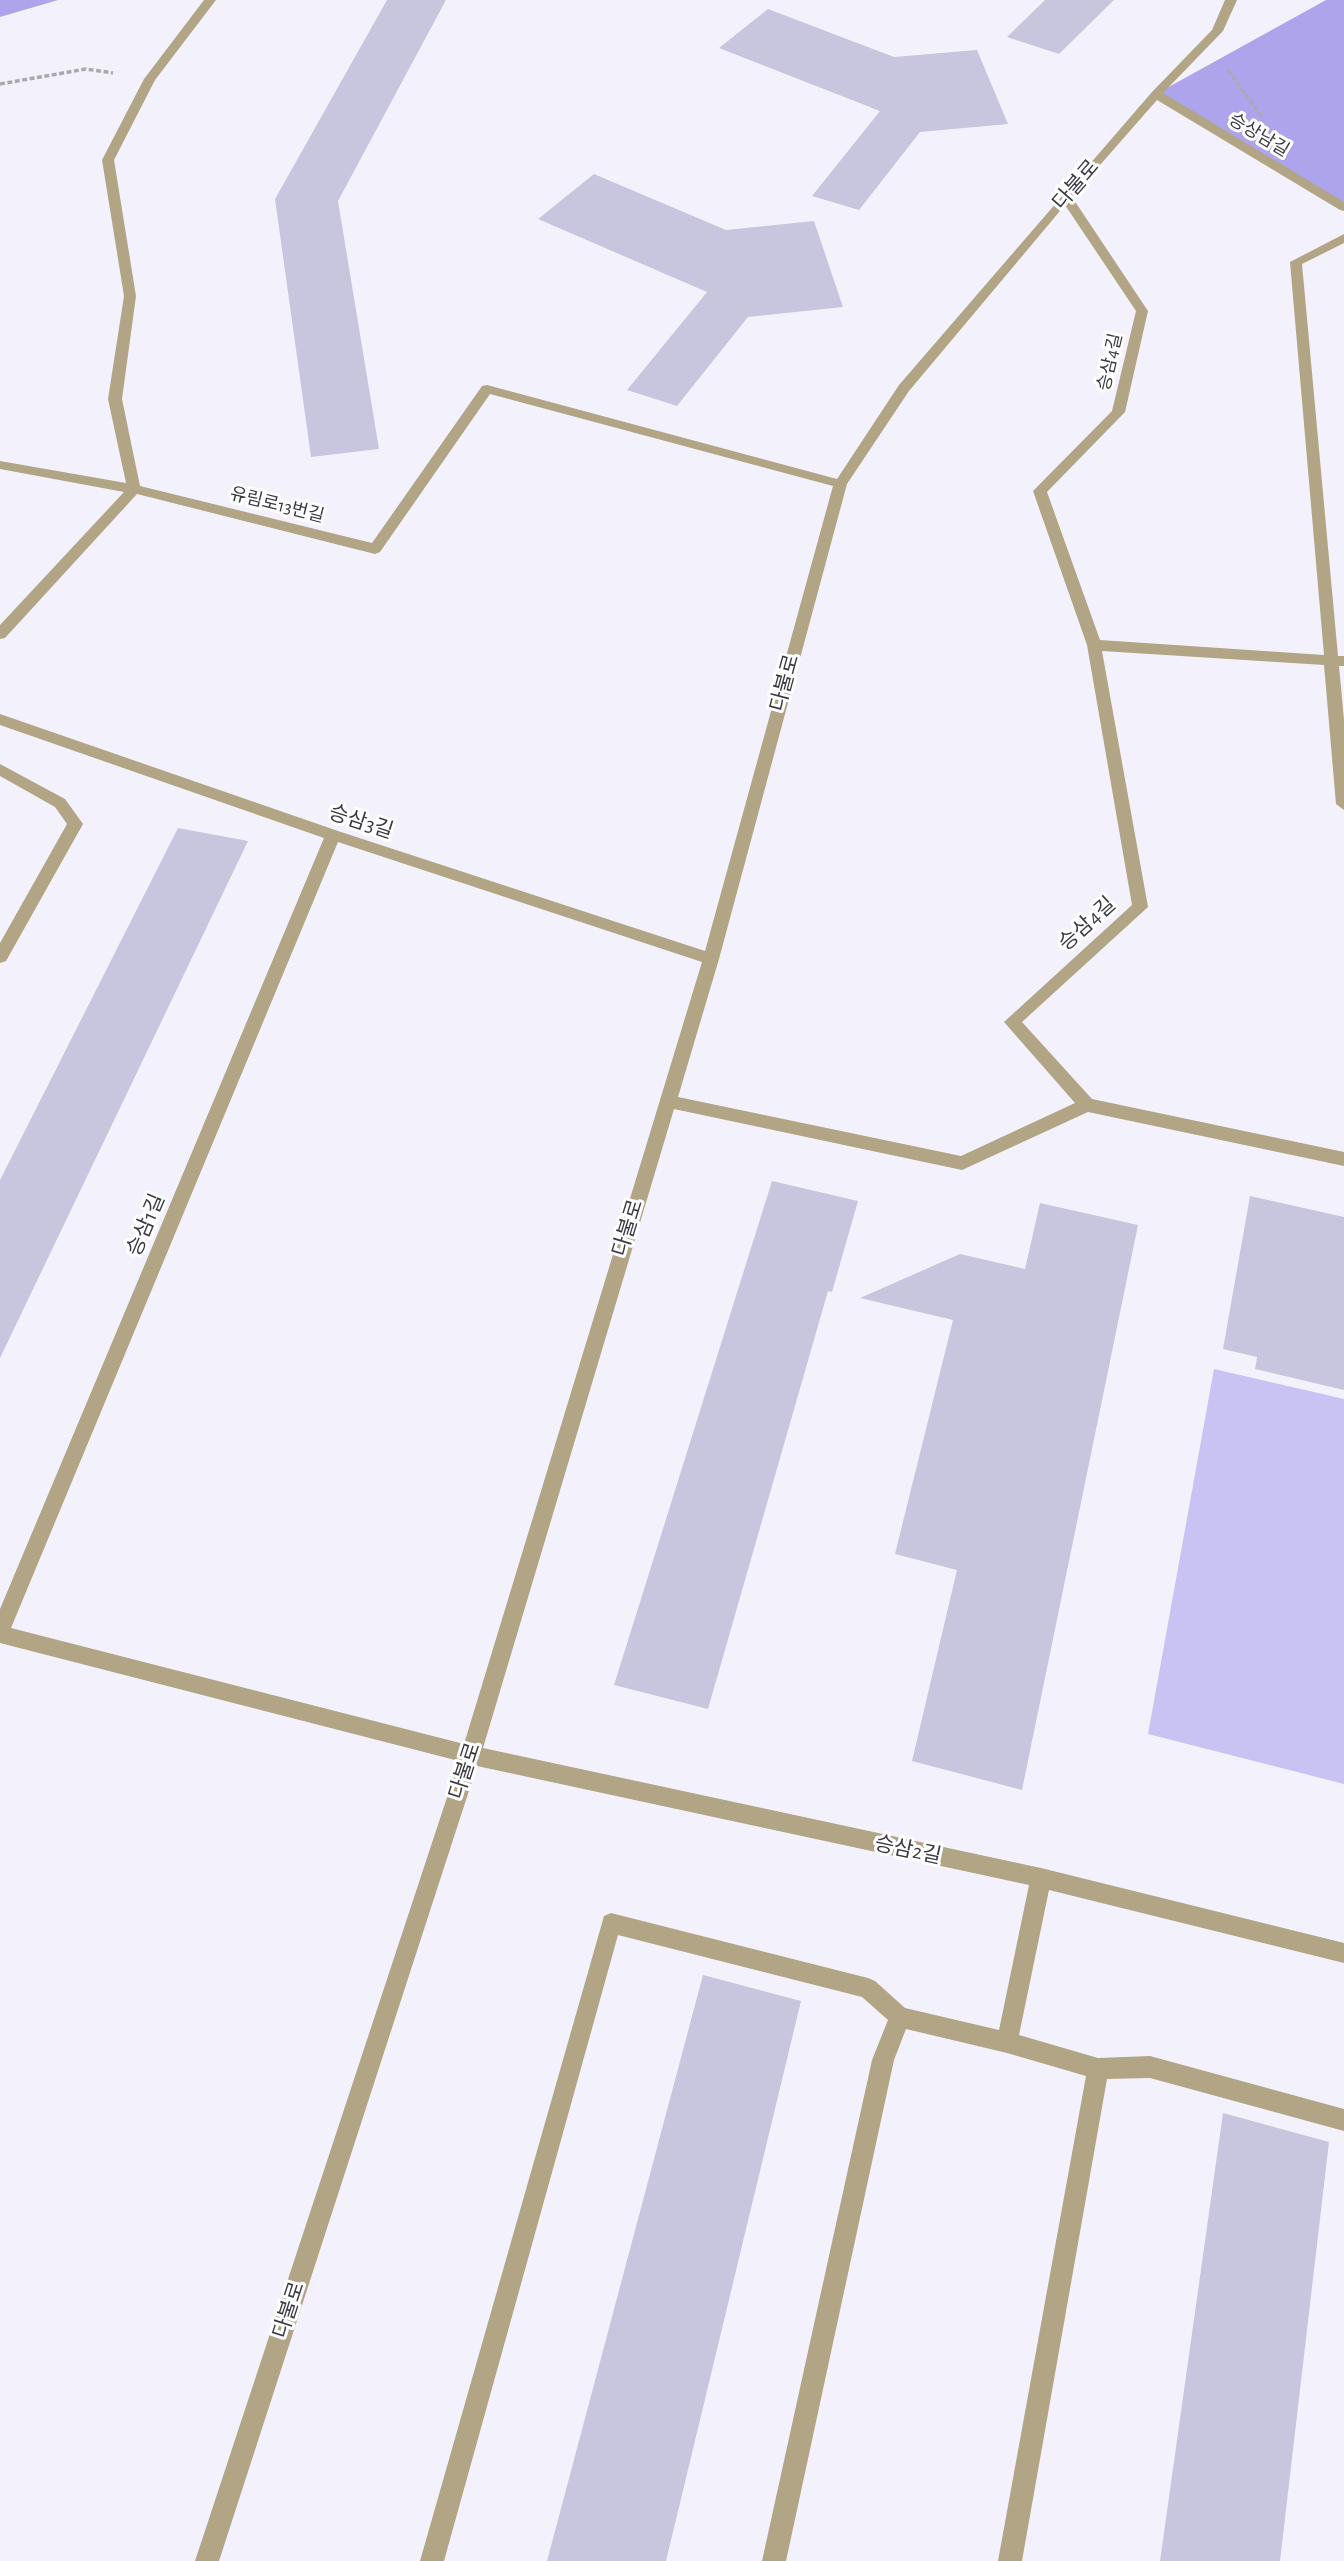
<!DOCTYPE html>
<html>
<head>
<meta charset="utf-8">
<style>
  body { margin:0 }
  canvas { display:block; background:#f3f2fc }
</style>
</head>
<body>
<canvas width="1344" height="2561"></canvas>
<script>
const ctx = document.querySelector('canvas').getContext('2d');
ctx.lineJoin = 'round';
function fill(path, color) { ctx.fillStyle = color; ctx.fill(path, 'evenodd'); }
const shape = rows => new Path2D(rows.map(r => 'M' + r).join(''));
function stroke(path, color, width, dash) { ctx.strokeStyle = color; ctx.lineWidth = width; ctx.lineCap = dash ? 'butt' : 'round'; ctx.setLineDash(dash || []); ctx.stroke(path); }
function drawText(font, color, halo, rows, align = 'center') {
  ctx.font = font + ' "Alegreya Sans","Noto Sans KR",sans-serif'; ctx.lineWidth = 6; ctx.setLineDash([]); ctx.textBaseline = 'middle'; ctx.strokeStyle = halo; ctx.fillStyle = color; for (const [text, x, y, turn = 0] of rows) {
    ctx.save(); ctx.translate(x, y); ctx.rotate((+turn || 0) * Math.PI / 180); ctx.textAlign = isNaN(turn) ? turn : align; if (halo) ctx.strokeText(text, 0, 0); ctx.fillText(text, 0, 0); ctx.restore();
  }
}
const green = shape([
  [1214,1369,1344,1399,1344,1784,1148,1734]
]);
const forest = shape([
  [0,0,58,0,0,17],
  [1326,0,1344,0,1344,205,1156,94]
]);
const building = shape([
  [387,0,446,0,338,201,379,449,311,457,275,199],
  [1045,0,1114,0,1059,54,1007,37],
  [768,9,894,57,977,50,1008,124,920,132,859,210,812,196,880,111,719,48],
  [594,174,726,230,814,221,843,307,748,317,677,406,627,390,707,292,538,219],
  [178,828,248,841,0,1358,0,1180],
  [772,1181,858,1201,832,1292,828,1291,708,1709,614,1685],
  [1250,1196,1344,1217,1344,1390,1255,1369,1257,1357,1223,1349],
  [1040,1203,1138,1225,1022,1790,912,1761,957,1570,895,1554,953,1320,860,1298,960,1254,1025,1269],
  [703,1975,801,2001,666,2561,547,2561],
  [1223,2113,1329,2142,1280,2561,1160,2561]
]);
const path = shape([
  [1228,70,1262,117],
  [0,84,86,69,113,73]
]);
const minor = shape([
  [204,0,216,0,155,80,114,160,136,296,122,399,140,486,372,543,482,386,487,385,837,479,899,385,1152,92,1212,30,1225,0,1237,0,1223,31,1163,93,1344,202,1344,211,1340,210,1157,100,1072,197,1148,311,1125,412,1047,492,1100,640,1324,655,1290,262,1344,234,1344,243,1302,264,1338,656,1344,656,1344,666,1339,666,1344,720,1344,810,1336,804,1324,665,1102,651,1148,907,1022,1022,1092,1099,1344,1152,1344,1166,1088,1112,962,1170,674,1109,483,1748,1041,1868,1344,1943,1344,1963,1049,1890,1019,2035,1098,2058,1150,2056,1344,2109,1344,2131,1150,2078,1107,2079,1022,2561,998,2561,1086,2076,1007,2053,906,2029,894,2060,786,2561,762,2561,872,2060,888,2020,862,1997,618,1935,444,2561,420,2561,604,1916,611,1913,868,1978,875,1981,905,2008,999,2030,1029,1885,477,1766,219,2561,195,2561,459,1761,0,1643,0,1609,324,838,0,725,0,714,338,831,705,951,833,486,490,394,380,552,375,554,137,494,5,638,0,639,0,625,124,492,0,469,0,461,126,483,108,399,124,296,102,160,144,79,204,0],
  [1065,205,1136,311,1112,411,1033,491,1087,645,1132,905,1004,1022,1075,1103,961,1156,678,1097,719,959,847,484,909,391,1065,205],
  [338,842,702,962,464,1744,11,1628,338,842],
  [0,764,65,799,83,824,6,961,0,963,0,943,67,824,55,807,0,776,0,764]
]);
const farStreetnames = [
  ["승상남길",1259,135,31],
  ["승삼4길",1110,362,-77],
  ["유림로13번길",277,505,14]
];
const streetNames = [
  ["다불로",1076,185,-49],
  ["다불로",785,683,-75],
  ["승삼3길",361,822,18],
  ["승삼4길",1087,924,-42],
  ["승삼1길",146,1225,-67],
  ["다불로",628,1228,-73],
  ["다불로",465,1771,-72],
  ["승삼2길",908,1850,12],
  ["다불로",289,2310,-72]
];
fill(green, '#c9c3f4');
fill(forest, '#ada4eb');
fill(building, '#c8c6de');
stroke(path, '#aaa9b3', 3.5, [5, 2.5]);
fill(minor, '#b1a585');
drawText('18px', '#3b3a44', '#fff', farStreetnames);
drawText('21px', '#3b3a44', '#fff', streetNames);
</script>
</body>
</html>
